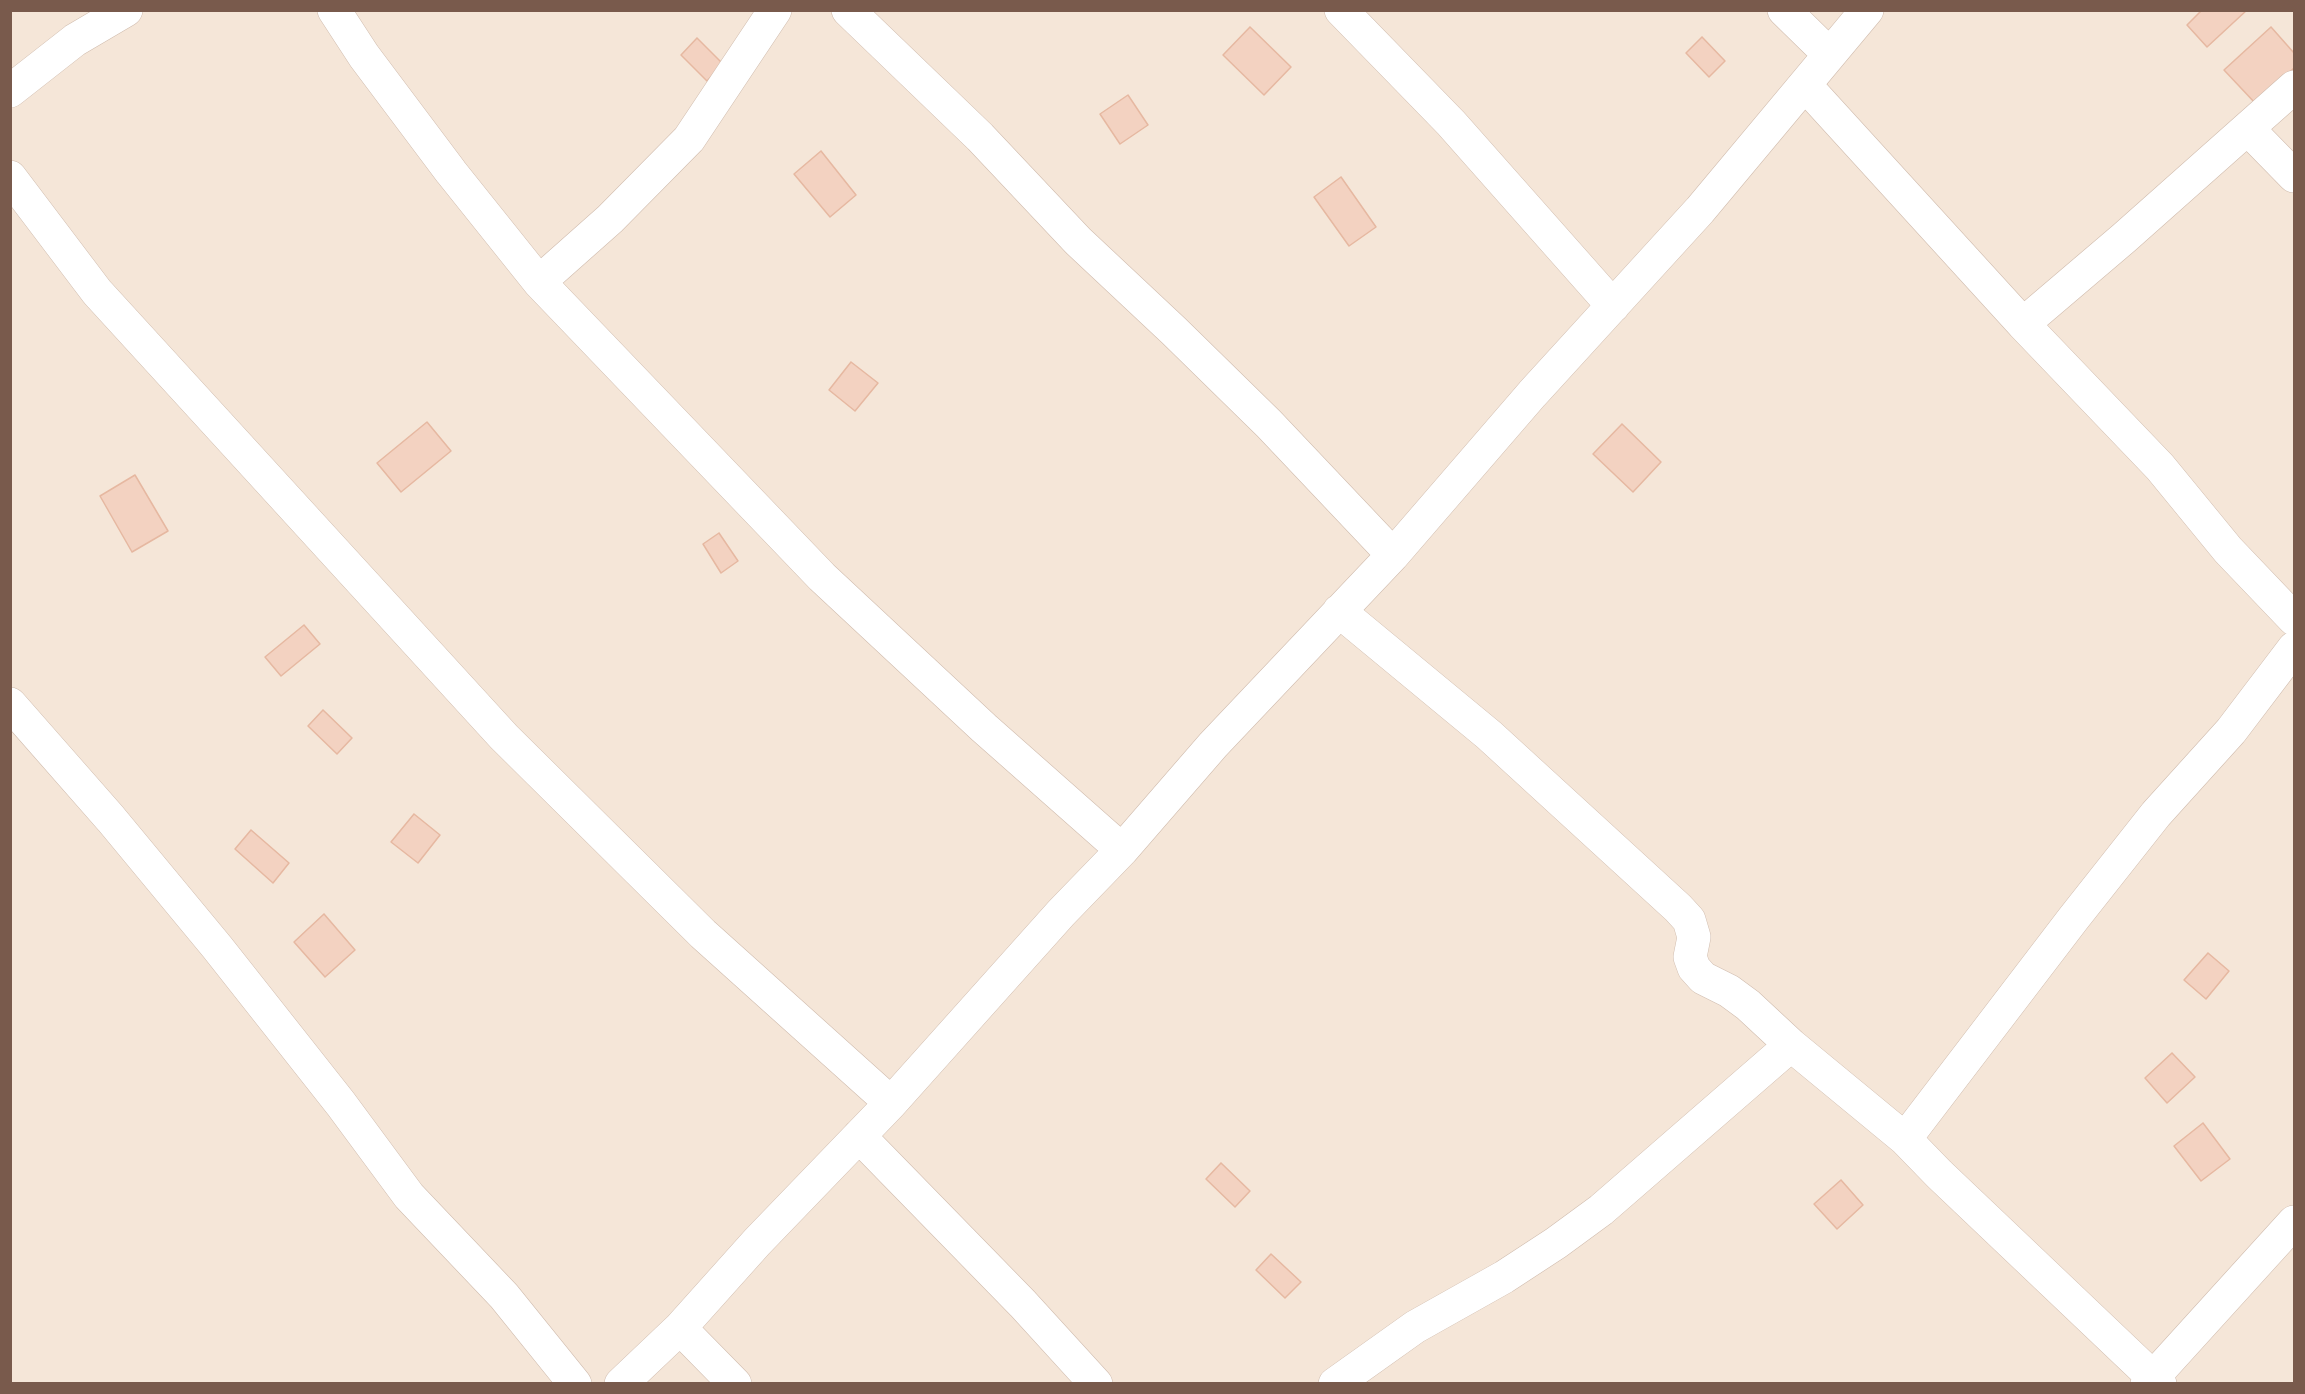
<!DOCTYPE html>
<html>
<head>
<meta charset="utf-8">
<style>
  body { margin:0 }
  #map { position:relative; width:2305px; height:1394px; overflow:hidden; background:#fdf5ea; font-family:"Noto Sans",sans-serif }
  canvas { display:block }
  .frame { position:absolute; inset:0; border:12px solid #795a4c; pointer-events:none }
</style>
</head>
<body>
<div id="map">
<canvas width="2305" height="1394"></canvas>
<div class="frame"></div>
</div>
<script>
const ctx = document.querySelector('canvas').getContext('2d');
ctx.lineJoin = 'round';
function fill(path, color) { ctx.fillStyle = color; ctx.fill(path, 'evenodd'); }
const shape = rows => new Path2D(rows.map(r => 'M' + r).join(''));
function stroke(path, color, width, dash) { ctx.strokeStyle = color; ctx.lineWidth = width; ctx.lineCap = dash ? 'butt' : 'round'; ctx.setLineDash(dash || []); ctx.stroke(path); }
const residential = shape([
  [11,11,2294,11,2294,1383,11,1383]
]);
const building = shape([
  [2202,10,2247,10,2207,47,2187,25,2202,10],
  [1250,27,1291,67,1264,95,1223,55,1250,27],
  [2271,27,2294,53,2294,68,2256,104,2224,70,2271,27],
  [1702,37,1725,61,1709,77,1686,53,1702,37],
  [697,38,723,64,707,81,681,55,697,38],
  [1128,95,1148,125,1120,144,1100,114,1128,95],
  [821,151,856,195,830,217,794,174,821,151],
  [1341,177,1376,227,1349,246,1314,197,1341,177],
  [851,362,878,383,855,411,829,390,851,362],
  [427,422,451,451,401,492,377,463,427,422],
  [1622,424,1661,462,1633,492,1593,454,1622,424],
  [135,475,168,531,132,552,100,496,135,475],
  [719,533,738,561,721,573,703,544,719,533],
  [304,625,320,644,281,676,265,657,304,625],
  [323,710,352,738,337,754,308,726,323,710],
  [414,814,440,835,418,863,391,842,414,814],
  [251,830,289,863,273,883,235,849,251,830],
  [324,914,355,950,325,977,294,942,324,914],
  [2208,953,2229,971,2206,999,2184,980,2208,953],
  [2172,1053,2195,1077,2167,1103,2145,1078,2172,1053],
  [2203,1123,2230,1159,2201,1181,2174,1146,2203,1123],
  [1221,1163,1250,1191,1235,1207,1206,1179,1221,1163],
  [1841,1180,1863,1205,1837,1229,1814,1204,1841,1180],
  [1271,1254,1301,1282,1285,1298,1256,1270,1271,1254]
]);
const minor = shape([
  [334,10,364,56,451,172,539,282,822,577,984,728,1122,850],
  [848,10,980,137,1078,241,1174,331,1269,424,1393,555],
  [1341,10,1451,123,1613,306],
  [1784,10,1829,54],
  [1805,85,2023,324,2160,467,2228,550,2294,619],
  [10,91,75,40,126,10],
  [2248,129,2294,176],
  [10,177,97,292,504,737,703,934,891,1103],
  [539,282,610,219,689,139,775,10],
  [2023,324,2124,238,2294,87],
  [1339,611,1489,735,1678,908,1689,920,1694,937,1690,957,1694,968,1703,978,1729,991,1748,1005,1791,1045,1905,1139,1939,1174,2160,1384],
  [10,704,111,819,217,947,341,1104,409,1196,504,1296,575,1384],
  [859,1136,1023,1304,1096,1384],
  [1905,1139,2073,919,2156,814,2231,731,2294,648],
  [680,1328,735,1384],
  [621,1384,680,1328,757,1242,891,1103,1061,913,1122,850,1213,745,1393,555,1532,394,1700,210,1867,10],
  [1335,1384,1415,1327,1504,1277,1556,1243,1601,1210,1791,1045],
  [2147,1384,2294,1222]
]);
fill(residential, '#f5e6d8');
fill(building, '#f3d2c1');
stroke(building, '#e6b8a1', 1.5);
stroke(minor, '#d0bcae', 34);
stroke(minor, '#fff', 33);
</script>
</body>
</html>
